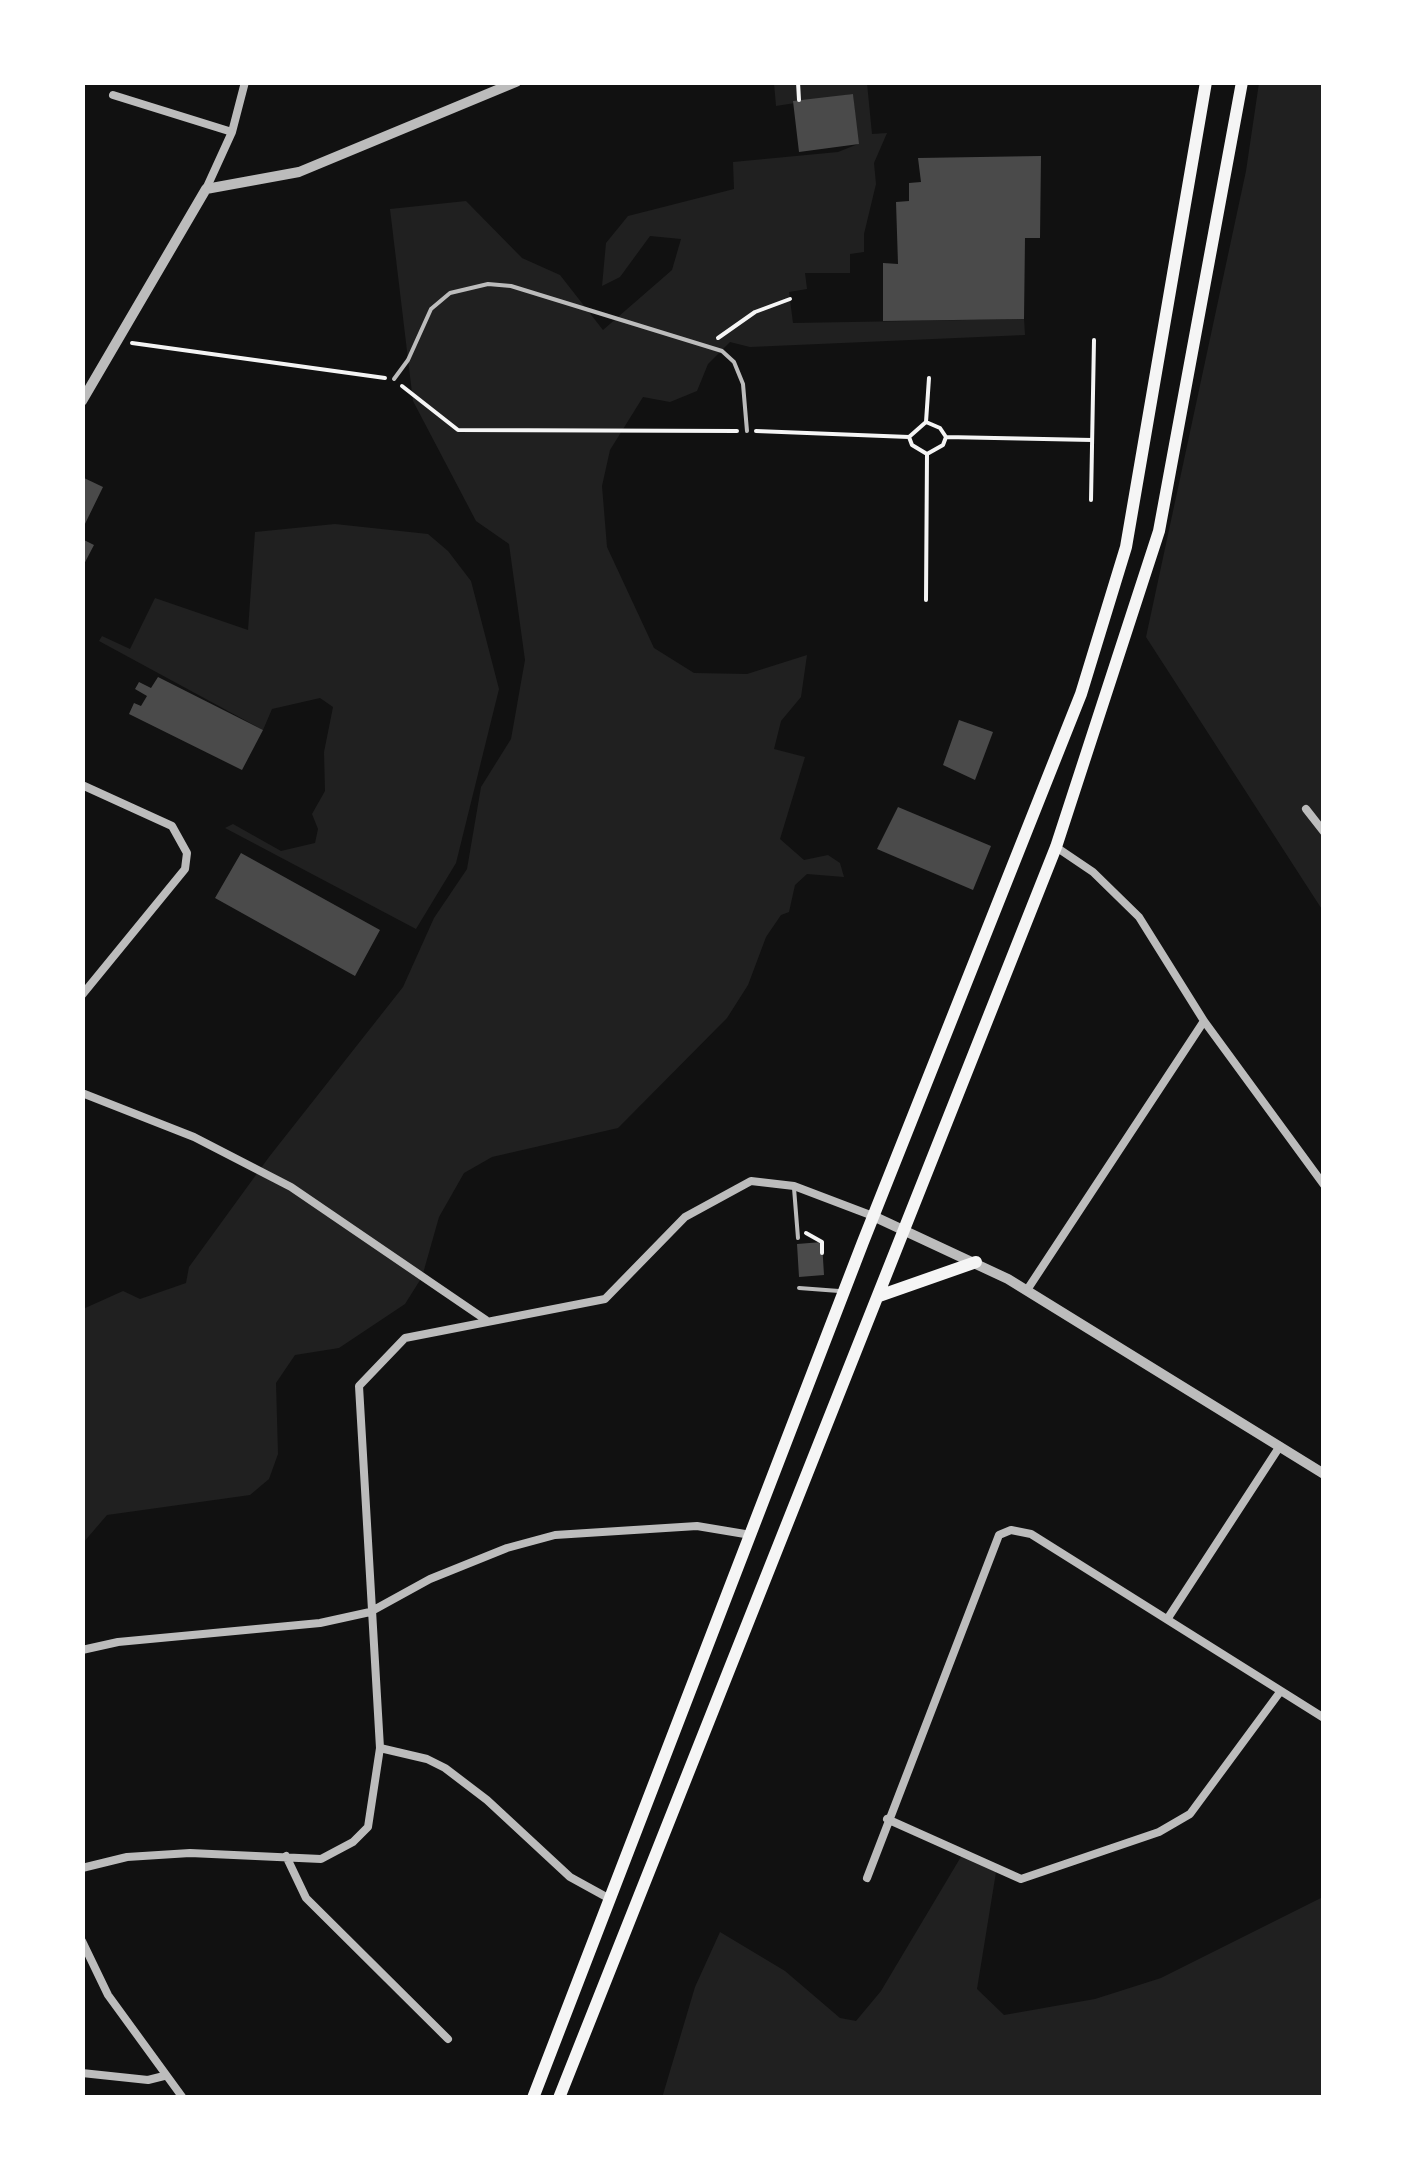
<!DOCTYPE html>
<html>
<head>
<meta charset="utf-8">
<style>
  body { margin:0 }
  #map { position:relative; width:1406px; height:2180px; overflow:hidden; background:#111; font-family:"Space Grotesk",sans-serif }
  canvas { display:block }
  .frame { position:absolute; inset:0; border:85px solid #fff; pointer-events:none }
</style>
</head>
<body>
<div id="map">
<canvas width="1406" height="2180"></canvas>
<div class="frame"></div>
</div>
<script>
const ctx = document.querySelector('canvas').getContext('2d');
ctx.lineJoin = 'round';
function fill(path, color) { ctx.fillStyle = color; ctx.fill(path, 'evenodd'); }
const shape = rows => new Path2D(rows.map(r => 'M' + r).join(''));
function stroke(path, color, width, dash) { ctx.strokeStyle = color; ctx.lineWidth = width; ctx.lineCap = dash ? 'butt' : 'round'; ctx.setLineDash(dash || []); ctx.stroke(path); }
const green = shape([
  [774,83,867,83,872,134,887,133,874,163,876,184,864,234,864,252,850,254,850,273,805,273,807,289,789,292,793,323,1024,319,1025,335,750,347,730,342,708,364,697,391,670,402,643,397,610,450,602,486,607,547,654,648,694,673,747,674,807,655,801,697,781,721,774,749,805,757,780,839,804,860,828,855,840,863,844,877,807,874,795,885,789,912,781,915,766,937,748,985,727,1018,618,1128,492,1157,464,1173,439,1217,422,1277,405,1304,339,1348,295,1355,276,1383,278,1454,269,1479,250,1495,107,1515,83,1543,83,1309,123,1291,140,1299,186,1283,189,1267,269,1157,403,987,434,918,467,869,481,787,511,739,525,660,509,544,476,521,413,401,390,209,466,201,522,258,560,275,603,330,672,270,681,239,650,236,620,277,602,286,606,243,628,216,734,189,733,162,838,152,858,144,853,94,776,106],
  [1259,83,1323,83,1323,911,1146,637,1246,171],
  [335,524,428,534,448,551,471,581,499,689,456,863,416,929,225,828,233,824,281,851,315,843,318,829,312,814,325,791,324,752,333,707,320,698,272,709,263,730,99,641,102,636,130,649,155,598,248,630,255,532],
  [965,1850,997,1866,977,1989,1004,2015,1095,1999,1161,1978,1323,1897,1323,2097,662,2098,695,1987,720,1932,785,1971,840,2018,856,2021,881,1991]
]);
const building = shape([
  [853,94,859,144,799,152,793,101],
  [1041,156,1040,238,1025,238,1024,319,883,321,883,263,898,264,896,202,909,201,909,183,921,182,918,158],
  [82,477,103,487,82,530],
  [82,539,94,545,82,568],
  [158,677,263,730,242,770,129,714,134,703,141,706,147,696,135,689,139,682,151,688],
  [959,720,993,732,975,780,943,765],
  [898,807,991,846,973,890,877,849],
  [241,853,380,930,355,976,215,898],
  [822,1242,824,1275,799,1277,797,1244]
]);
const path = shape([
  [798,82,799,100],
  [718,338,755,312,790,299],
  [132,343,385,378],
  [402,386,458,430,737,431],
  [926,422,929,378],
  [756,431,909,437,912,445,927,454,943,445,946,437,1092,440],
  [909,437,926,422,940,428,946,437],
  [1091,500,1094,340],
  [926,600,927,454],
  [806,1233,822,1242,822,1253]
]);
const service = shape([
  [394,379,408,360,431,309,450,293,488,284,511,286,722,351,734,362,743,384,747,431],
  [794,1188,798,1238],
  [799,1288,839,1291]
]);
const minor = shape([
  [113,95,232,132],
  [206,189,232,132,245,82],
  [82,785,172,826,187,853,185,869,82,995],
  [1306,809,1324,832],
  [1056,847,1093,872,1139,917,1204,1021,1324,1185],
  [82,1093,194,1137,291,1187,486,1320],
  [1027,1290,1204,1021],
  [1168,1618,1280,1446],
  [82,1650,118,1642,320,1623,370,1612,430,1579,507,1548,555,1535,697,1526,751,1535],
  [380,1748,427,1759,445,1768,487,1800,570,1877,610,1899],
  [887,1819,1021,1879,1159,1832,1190,1814,1280,1692],
  [286,1856,306,1898,448,2039],
  [82,1868,127,1857,190,1853,321,1859,353,1842,368,1827,380,1748,359,1386,405,1338,605,1299,685,1217,751,1181,794,1186,873,1216],
  [867,1878,999,1535,1011,1530,1031,1534,1324,1718],
  [82,1941,108,1995,183,2098],
  [82,2073,148,2080,164,2076]
]);
const tertiary = shape([
  [82,401,206,189,299,172,516,82],
  [873,1216,1008,1279,1324,1474]
]);
const primary = shape([
  [879,1296,976,1262],
  [533,2098,863,1242,1081,694,1126,547,1206,82],
  [559,2098,1056,847,1159,531,1242,82]
]);
fill(green, '#202020');
fill(building, '#4a4a4a');
stroke(path, '#f5f5f5', 4);
stroke(service, '#bcbcbc', 4);
stroke(minor, '#bcbcbc', 8);
stroke(tertiary, '#bcbcbc', 10);
stroke(primary, '#f5f5f5', 12);
</script>
</body>
</html>
